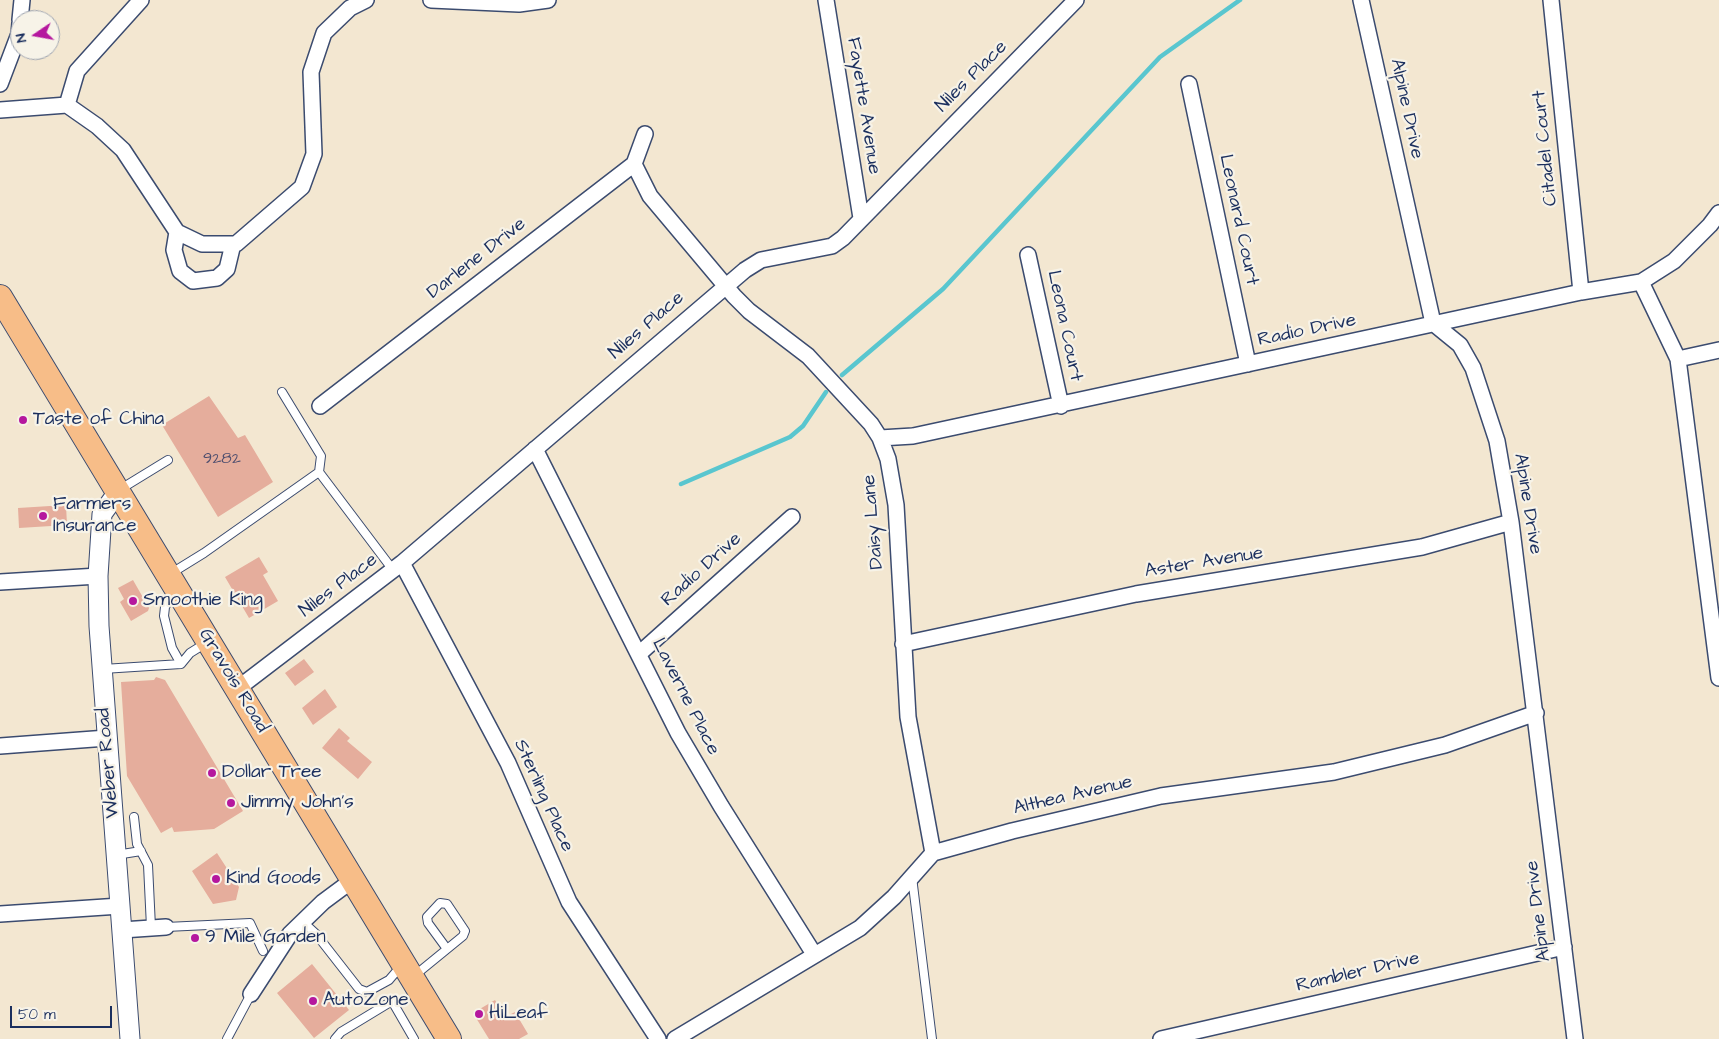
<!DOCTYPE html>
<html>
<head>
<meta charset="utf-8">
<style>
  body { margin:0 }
  #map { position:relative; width:1719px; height:1039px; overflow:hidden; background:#f3e7d1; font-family:"Architects Daughter",sans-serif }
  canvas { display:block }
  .north { position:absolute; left:10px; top:10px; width:50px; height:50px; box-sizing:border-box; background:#f7f3e8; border:1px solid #9fa5b1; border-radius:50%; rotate:258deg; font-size:14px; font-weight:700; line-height:20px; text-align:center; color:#1b2f5e }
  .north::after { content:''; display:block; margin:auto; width:18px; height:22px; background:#b5179e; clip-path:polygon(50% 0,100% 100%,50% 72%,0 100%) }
  .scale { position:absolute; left:10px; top:1006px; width:102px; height:22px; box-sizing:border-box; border:2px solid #1b2f5e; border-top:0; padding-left:6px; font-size:15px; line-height:18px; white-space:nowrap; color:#1b2f5e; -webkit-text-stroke:4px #f7f3e8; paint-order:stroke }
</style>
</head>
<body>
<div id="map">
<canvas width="1719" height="1039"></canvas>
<div class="north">N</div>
<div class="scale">50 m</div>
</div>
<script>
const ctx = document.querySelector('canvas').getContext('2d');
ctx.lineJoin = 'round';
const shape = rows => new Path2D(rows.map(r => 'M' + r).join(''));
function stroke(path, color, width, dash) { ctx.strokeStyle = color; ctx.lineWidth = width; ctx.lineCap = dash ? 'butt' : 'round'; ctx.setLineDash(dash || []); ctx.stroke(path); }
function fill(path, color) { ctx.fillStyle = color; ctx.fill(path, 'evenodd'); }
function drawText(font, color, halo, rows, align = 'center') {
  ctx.font = font + ' "Architects Daughter",sans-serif'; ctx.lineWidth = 4.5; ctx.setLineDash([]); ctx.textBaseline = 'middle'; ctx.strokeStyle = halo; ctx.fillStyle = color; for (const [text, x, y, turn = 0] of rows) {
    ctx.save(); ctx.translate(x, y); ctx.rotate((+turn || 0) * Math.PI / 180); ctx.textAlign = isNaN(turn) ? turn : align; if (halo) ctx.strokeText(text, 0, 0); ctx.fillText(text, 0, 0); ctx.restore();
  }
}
const stream = shape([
  [842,375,943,289,1160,57,1240,0],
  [681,484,790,437,803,426,826,392]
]);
const building = shape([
  [209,396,238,438,245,435,273,482,218,517,162,425],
  [66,505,67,525,19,528,18,508],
  [259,557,268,572,263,575,278,601,249,618,225,577],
  [133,580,149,608,148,611,131,621,120,602,124,599,118,588],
  [304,659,314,672,295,686,285,673],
  [156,677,165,680,243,811,214,829,174,832,172,827,161,833,127,776,121,682,154,680],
  [325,689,337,707,313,725,302,708],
  [339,728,350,738,347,741,372,762,358,779,322,748],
  [217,853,239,887,236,900,213,904,192,871],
  [312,964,349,1010,314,1038,277,993],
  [495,1000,505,1017,515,1012,528,1034,519,1039,489,1039,473,1013]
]);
const service = shape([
  [282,392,321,456,319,472],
  [119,490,168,460],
  [170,574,204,553,319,472,393,570],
  [173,591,165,607,164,616,172,648,181,664],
  [103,669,181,664,190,653,206,643],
  [134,817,137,844,148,865,151,927],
  [116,855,141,851],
  [912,877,932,1039],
  [303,922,316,934,359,989,367,992,389,980,401,966],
  [166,927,250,923,263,951],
  [414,976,463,936,465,931,447,904,440,903,427,917,428,923,447,949],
  [227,1039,251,994],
  [335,1039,341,1032,392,1001,414,1039]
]);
const minor = shape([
  [431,0,519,4,548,0],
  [826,0,861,218],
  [1361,0,1433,323,1460,345,1473,368,1497,441,1511,522,1575,1039],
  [1551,0,1581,292],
  [20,20,22,0],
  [0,84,19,34,20,23],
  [1189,84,1248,364],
  [67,105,97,126,123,150,177,232,202,244,236,244,302,187,314,154,311,72,324,33,350,8,366,0],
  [0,110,67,105,77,71,141,0],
  [634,164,650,196,734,296,749,311,808,356,871,424,880,438,888,459,896,505,908,717,933,853],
  [177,232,174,250,180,271,193,281,217,278,227,269,233,244],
  [1028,255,1061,406],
  [1641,282,1678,359,1719,678],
  [1678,359,1719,350],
  [320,406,634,164,645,134],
  [880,438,913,436,1581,292,1641,282,1674,261,1710,225,1719,213],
  [535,449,678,733,721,806,814,954],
  [402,563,508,763,569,902,658,1039],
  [0,582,98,576],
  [903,644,1136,594,1422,547,1511,522],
  [640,653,792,517],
  [237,689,402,563,745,270,761,260,832,246,843,238,1076,0],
  [0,746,107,738],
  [0,914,120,906],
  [122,930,166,927],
  [251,994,290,934,323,902,354,879],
  [675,1039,860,928,894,897,933,853,1012,831,1161,796,1334,772,1445,745,1536,713],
  [1161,1039,1564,947]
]);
const tertiary = shape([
  [118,492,102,514,98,576,99,626,130,1039]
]);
const primary = shape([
  [0,297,449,1039]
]);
const markers = [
  [23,420,5,"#b5179e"],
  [43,516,5,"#b5179e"],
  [133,601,5,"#b5179e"],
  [212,773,5,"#b5179e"],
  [231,803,5,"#b5179e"],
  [216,879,5,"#b5179e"],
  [195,938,5,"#b5179e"],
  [313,1001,5,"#b5179e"],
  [479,1014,5,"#b5179e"]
];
const numberNames = [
  ["9282",222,460]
];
const streetNames = [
  ["Niles Place",972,77,-45],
  ["Fayette Avenue",863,106,81],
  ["Alpine Drive",1406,109,78],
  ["Citadel Court",1546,148,-96],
  ["Leonard Court",1238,220,78],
  ["Darlene Drive",477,259,-38],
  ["Niles Place",647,326,-41],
  ["Leona Court",1064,326,78],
  ["Radio Drive",1307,331,-12],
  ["Alpine Drive",1527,504,81],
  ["Daisy Lane",874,522,-95],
  ["Aster Avenue",1204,563,-9],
  ["Radio Drive",702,570,-42],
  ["Niles Place",339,586,-37],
  ["Gravois Road",233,681,59],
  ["Laverne Place",685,697,63],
  ["Weber Road",109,763,-95],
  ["Sterling Place",543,796,66],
  ["Althea Avenue",1073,796,-13],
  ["Alpine Drive",1539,911,-97],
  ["Rambler Drive",1358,973,-13]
];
const poiNames = [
  ["Taste of China",33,420],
  ["Farmers",53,505],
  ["Insurance",53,527],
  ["Smoothie King",143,601],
  ["Dollar Tree",222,773],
  ["Jimmy John's",241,803],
  ["Kind Goods",226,879],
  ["9 Mile Garden",205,938],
  ["AutoZone",323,1001],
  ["HiLeaf",489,1014]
];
stroke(stream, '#59c6cf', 4.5);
fill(building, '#e5ad9c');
stroke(service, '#3b4b6f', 10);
stroke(minor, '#3b4b6f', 18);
stroke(tertiary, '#3b4b6f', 21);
stroke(primary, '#3b4b6f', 26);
stroke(service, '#fff', 8);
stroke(minor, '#fff', 15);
stroke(tertiary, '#fff', 19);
stroke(primary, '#f7bd88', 24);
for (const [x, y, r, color] of markers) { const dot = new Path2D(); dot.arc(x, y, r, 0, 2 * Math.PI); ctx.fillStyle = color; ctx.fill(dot); stroke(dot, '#f7f3e8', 2); }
drawText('16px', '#4e4e6e', null, numberNames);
drawText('19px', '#1b2f5e', '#f7f3e8', streetNames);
drawText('19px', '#1b2f5e', '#f7f3e8', poiNames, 'left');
</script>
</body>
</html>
